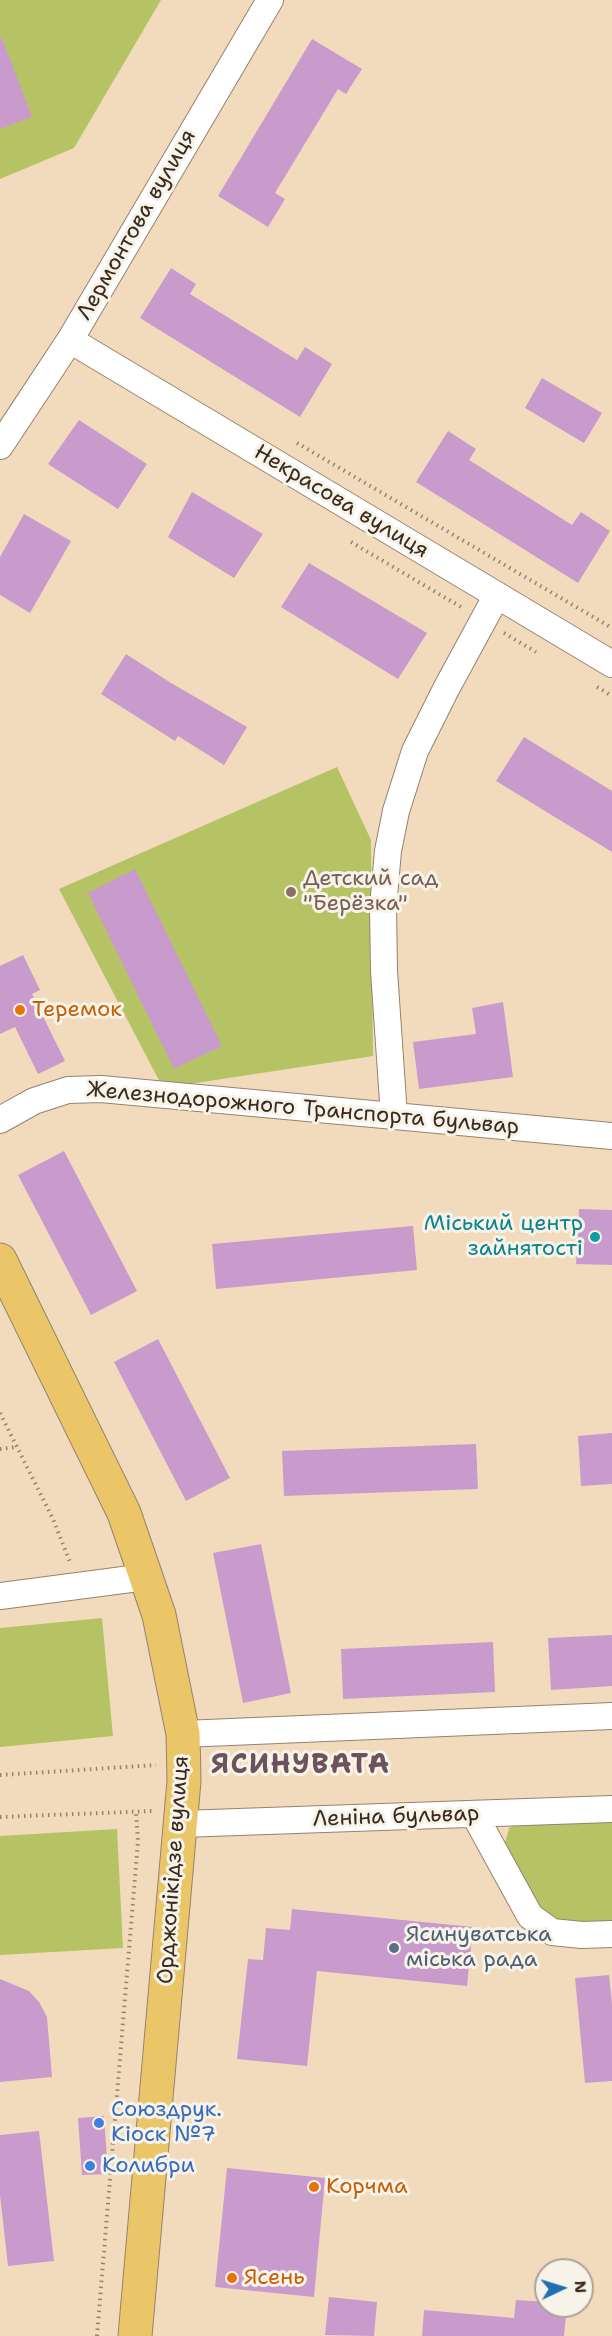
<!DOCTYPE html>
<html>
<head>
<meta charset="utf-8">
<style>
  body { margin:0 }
  #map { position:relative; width:612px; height:2336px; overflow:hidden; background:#f2dbbc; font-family:"Shantell Sans",sans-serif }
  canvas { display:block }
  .north { position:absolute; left:534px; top:2258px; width:60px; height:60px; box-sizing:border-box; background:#f7f3e8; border:2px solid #aca397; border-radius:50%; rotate:86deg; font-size:16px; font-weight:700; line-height:24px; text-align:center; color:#3b2a1e }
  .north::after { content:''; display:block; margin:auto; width:21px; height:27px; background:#1f6fb2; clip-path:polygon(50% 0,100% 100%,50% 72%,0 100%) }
</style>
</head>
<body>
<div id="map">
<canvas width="612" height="2336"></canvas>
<div class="north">N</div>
</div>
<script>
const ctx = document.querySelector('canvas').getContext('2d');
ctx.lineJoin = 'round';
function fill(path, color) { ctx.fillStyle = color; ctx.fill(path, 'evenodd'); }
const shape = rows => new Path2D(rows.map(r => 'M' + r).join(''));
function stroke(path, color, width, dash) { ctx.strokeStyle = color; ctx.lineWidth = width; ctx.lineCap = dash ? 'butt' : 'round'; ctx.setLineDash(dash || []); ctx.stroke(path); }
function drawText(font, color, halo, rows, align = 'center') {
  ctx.font = font + ' "Shantell Sans",sans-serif'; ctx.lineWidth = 6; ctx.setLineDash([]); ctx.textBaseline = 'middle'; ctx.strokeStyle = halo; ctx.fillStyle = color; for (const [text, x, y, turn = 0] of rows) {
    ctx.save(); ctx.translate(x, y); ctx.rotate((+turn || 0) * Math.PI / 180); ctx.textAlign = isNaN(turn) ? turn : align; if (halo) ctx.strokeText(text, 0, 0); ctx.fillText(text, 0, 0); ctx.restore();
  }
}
const green = shape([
  [0,0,161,0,74,148,0,179],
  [337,767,371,840,373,1056,163,1088,59,889],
  [102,1618,113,1736,0,1747,0,1628],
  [612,1820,612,1923,588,1924,559,1920,537,1905,505,1843,509,1828,519,1823],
  [117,1829,123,1948,0,1955,0,1836]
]);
const building = shape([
  [0,38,2,38,32,117,0,129],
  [312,39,362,69,346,94,338,89,275,193,285,199,268,227,218,196],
  [171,268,196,284,190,294,297,360,305,347,332,364,300,417,140,318],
  [542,378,602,413,584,443,525,408],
  [79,420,147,464,118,509,48,464],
  [448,431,476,449,469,460,572,525,581,512,610,531,578,583,416,482],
  [192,492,263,534,234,578,168,537],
  [24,514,71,541,30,613,0,595,0,557],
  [309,563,427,633,398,679,281,607],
  [126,654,171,683,247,727,224,765,178,736,175,741,101,694],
  [524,737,612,791,612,852,496,781],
  [135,869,222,1046,174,1069,88,893],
  [23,955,40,990,32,994,65,1061,38,1074,15,1027,0,1034,0,966],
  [503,1002,513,1077,419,1089,413,1042,476,1034,472,1008],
  [64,1151,137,1291,91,1315,18,1175],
  [579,1209,612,1210,612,1265,576,1264],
  [413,1226,417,1270,216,1289,212,1244],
  [158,1339,230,1478,186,1501,114,1362],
  [612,1433,612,1484,581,1486,578,1436],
  [476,1444,478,1489,284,1496,282,1451],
  [261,1544,291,1693,243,1703,213,1553],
  [612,1635,612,1686,551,1690,548,1638],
  [493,1642,495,1692,343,1699,341,1649],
  [292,1909,473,1927,467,1986,317,1971,307,2066,237,2059,248,1959,263,1960,266,1928,290,1930],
  [609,1975,612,2004,612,2081,585,2083,575,1978],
  [0,1979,29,1991,39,2002,47,2017,52,2077,0,2082],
  [104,2116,108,2174,82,2175,78,2118],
  [39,2131,54,2261,8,2266,0,2195,0,2135],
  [227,2168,325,2178,314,2297,215,2287],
  [329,2297,377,2302,374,2336,325,2335],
  [516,2300,546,2302,546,2306,567,2306,564,2336,422,2336,424,2310,514,2318]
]);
const path = shape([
  [297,443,612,628],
  [351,542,461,607],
  [504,633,536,652],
  [597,687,612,696],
  [0,1413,53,1519,70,1562],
  [0,1449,17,1447],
  [0,1775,156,1765],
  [0,1817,152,1811],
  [97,2336,138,1841,136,1812]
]);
const minor = shape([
  [70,340,612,664],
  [0,446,70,340,270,0],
  [394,1116,384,971,383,907,388,851,396,811,415,751,446,689,497,595],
  [0,1120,34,1101,68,1090,101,1089,612,1136],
  [0,1596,146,1577],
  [183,1734,612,1716],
  [474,1814,530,1916,552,1932,582,1935,612,1934],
  [181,1824,612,1809]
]);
const major = shape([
  [0,1260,124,1513,159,1615,183,1734,184,1781,135,2336]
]);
const markers = [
  [291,892,6,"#8d6e63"],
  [20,1010,6,"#e8710a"],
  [595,1237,6,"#0f9aa8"],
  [394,1948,6,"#5c6f8a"],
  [99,2123,6,"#3f7fe0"],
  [90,2166,6,"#3f7fe0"],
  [314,2187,6,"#e8710a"],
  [232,2278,6,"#e8710a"]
];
const streetNames = [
  ["Лермонтова вулиця",137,225,-60],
  ["Некрасова вулиця",341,502,31],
  ["Железнодорожного Транспорта бульвар",303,1109,5],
  ["Леніна бульвар",396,1817,-2],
  ["Орджонікідзе вулиця",174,1870,-86]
];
const educationNames = [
  ["Детский сад",303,879],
  ["\"Берёзка\"",303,904]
];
const foodNames = [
  ["Теремок",32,1010],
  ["Корчма",326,2187],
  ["Ясень",244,2278]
];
const cultureNames = [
  ["Міський центр",583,1224],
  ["зайнятості",583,1249]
];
const serviceNames = [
  ["Ясинуватська",406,1935],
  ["міська рада",406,1960]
];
const shopNames = [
  ["Союздрук.",111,2110],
  ["Кіоск №7",111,2135],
  ["Колибри",102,2166]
];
const districtNames = [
  ["ЯСИНУВАТА",301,1766]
];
fill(green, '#b6c365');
fill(building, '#c89bcc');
stroke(minor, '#96826d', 28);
stroke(major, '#96826d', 35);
stroke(path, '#96826d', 4, [1.5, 4.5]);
stroke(minor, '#fff', 26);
stroke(major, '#eac669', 33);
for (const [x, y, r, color] of markers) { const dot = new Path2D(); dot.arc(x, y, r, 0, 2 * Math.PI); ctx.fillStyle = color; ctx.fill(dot); stroke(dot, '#f7f3e8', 2); }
drawText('22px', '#3b2a1e', '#f7f3e8', streetNames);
drawText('22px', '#785e54', '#f7f3e8', educationNames, 'left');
drawText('22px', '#c56008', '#f7f3e8', foodNames, 'left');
drawText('22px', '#0d838f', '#f7f3e8', cultureNames, 'right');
drawText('22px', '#4e5e75', '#f7f3e8', serviceNames, 'left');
drawText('22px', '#366cbe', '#f7f3e8', shopNames, 'left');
ctx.letterSpacing = '1.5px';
drawText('bold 28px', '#6c525b', '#f7f3e8', districtNames);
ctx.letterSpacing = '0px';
</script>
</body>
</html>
